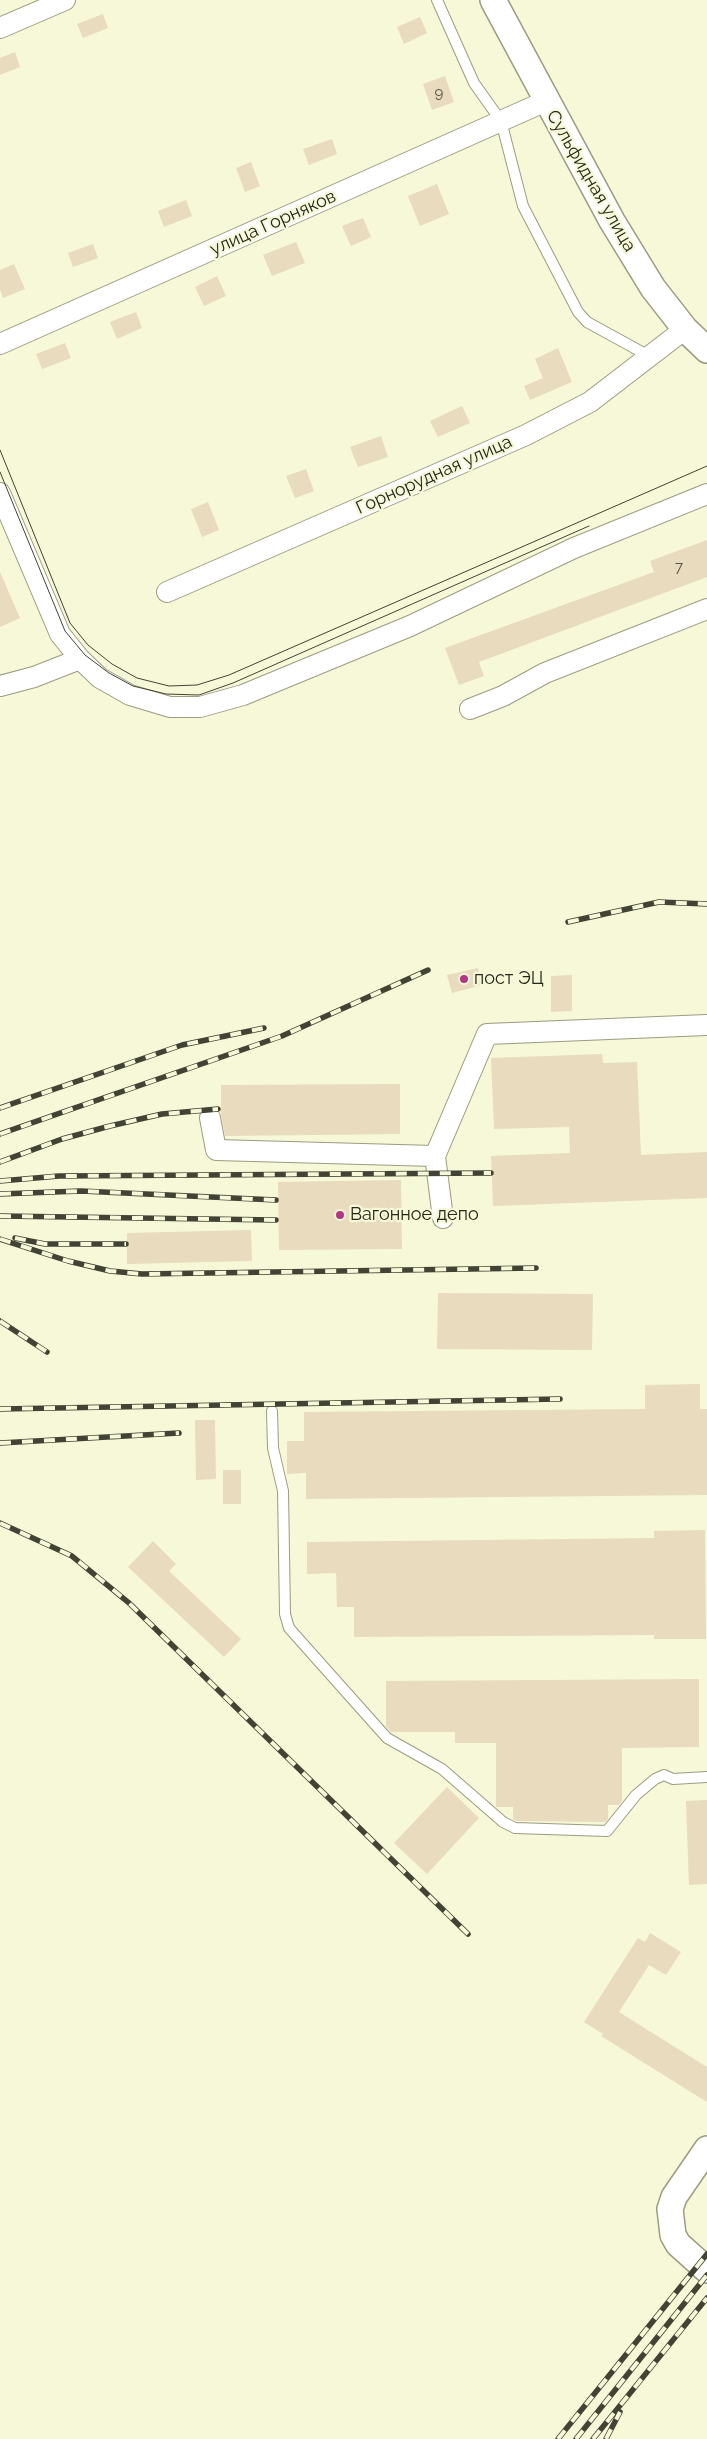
<!DOCTYPE html>
<html>
<head>
<meta charset="utf-8">
<style>
  body { margin:0 }
  canvas { display:block; background:#f6f8d8 }
</style>
</head>
<body>
<canvas width="707" height="2439"></canvas>
<script>
const ctx = document.querySelector('canvas').getContext('2d');
ctx.lineJoin = 'round';
function fill(path, color) { ctx.fillStyle = color; ctx.fill(path, 'evenodd'); }
const shape = rows => new Path2D(rows.map(r => 'M' + r).join(''));
function stroke(path, color, width, dash) { ctx.strokeStyle = color; ctx.lineWidth = width; ctx.lineCap = dash ? 'butt' : 'round'; ctx.setLineDash(dash || []); ctx.stroke(path); }
function drawText(font, color, halo, rows, align = 'center') {
  ctx.font = font + ' Raleway,sans-serif'; ctx.lineWidth = 4.5; ctx.setLineDash([]); ctx.textBaseline = 'middle'; ctx.strokeStyle = halo; ctx.fillStyle = color; for (const [text, x, y, turn = 0] of rows) {
    ctx.save(); ctx.translate(x, y); ctx.rotate((+turn || 0) * Math.PI / 180); ctx.textAlign = isNaN(turn) ? turn : align; if (halo) ctx.strokeText(text, 0, 0); ctx.fillText(text, 0, 0); ctx.restore();
  }
}
const building = shape([
  [103,14,108,28,83,38,77,24],
  [420,17,427,33,404,44,397,27],
  [15,52,20,67,0,75,0,58],
  [445,76,454,102,432,110,423,84],
  [332,139,337,154,309,165,303,149],
  [251,162,260,186,245,192,236,168],
  [437,184,449,214,420,226,408,196],
  [186,200,192,216,164,227,158,211],
  [363,218,371,237,351,246,342,226],
  [296,242,305,263,272,276,263,255],
  [93,244,98,258,73,267,68,253],
  [14,264,25,289,3,298,0,289,0,270],
  [217,276,226,296,204,306,195,287],
  [136,312,142,328,117,339,110,322],
  [65,343,71,358,42,369,36,354],
  [558,348,572,382,530,400,524,386,543,378,535,359],
  [462,406,470,423,438,437,430,421],
  [381,436,388,457,358,467,350,447],
  [306,469,314,491,295,498,286,476],
  [208,502,219,530,202,537,191,509],
  [707,540,707,577,479,662,484,676,459,685,445,648,654,572,650,561],
  [0,572,20,618,0,627],
  [478,968,482,985,452,993,447,975],
  [572,975,572,1011,551,1012,551,976],
  [602,1054,603,1063,637,1062,641,1155,707,1152,707,1198,493,1206,491,1156,570,1153,569,1127,494,1129,491,1058],
  [400,1084,400,1134,225,1136,221,1115,221,1085],
  [401,1180,402,1249,279,1250,278,1182],
  [251,1230,252,1261,127,1264,127,1233],
  [438,1293,593,1294,592,1350,437,1349],
  [700,1384,700,1409,707,1409,707,1495,306,1499,306,1473,287,1474,287,1441,304,1441,304,1412,645,1409,645,1385],
  [195,1420,215,1420,216,1479,196,1480],
  [223,1470,241,1470,241,1504,223,1504],
  [705,1530,706,1639,654,1639,654,1635,354,1637,354,1607,337,1607,336,1573,307,1574,307,1542,654,1538,654,1531],
  [153,1541,176,1564,169,1571,241,1639,224,1657,128,1567],
  [699,1679,699,1747,622,1748,622,1801,619,1805,608,1805,608,1819,605,1822,517,1821,513,1819,513,1807,496,1807,496,1743,455,1743,455,1732,391,1732,386,1726,386,1681],
  [447,1787,479,1818,427,1874,394,1843],
  [707,1800,707,1884,689,1885,686,1801],
  [650,1933,681,1952,666,1975,649,1965,619,2012,707,2067,707,2102,601,2036,603,2034,584,2022,638,1938,645,1942]
]);
const service = shape([
  [437,0,474,83,501,121,523,206,578,312,587,322,649,356],
  [272,1411,273,1448,283,1491,285,1614,289,1628,387,1738,442,1769,503,1822,515,1828,607,1831,636,1795,655,1779,664,1775,673,1779,707,1777]
]);
const minor = shape([
  [0,28,65,0],
  [0,344,546,101],
  [0,493,60,634,80,659,100,678,130,695,170,707,200,707,243,695,410,626,574,548,707,494],
  [167,592,526,435,590,402,685,329],
  [0,686,34,677,80,659],
  [470,709,503,696,545,673,707,609],
  [210,1118,216,1150,435,1156],
  [443,1218,435,1156,487,1034,707,1025]
]);
const tertiary = shape([
  [493,0,612,221,653,288,685,329,707,350],
  [707,2149,674,2197,670,2209,673,2235,678,2244,707,2270]
]);
const tram = shape([
  [0,450,70,623,88,645,112,664,137,678,169,686,197,685,229,675,707,466],
  [0,472,65,631,85,655,109,673,133,686,166,694,199,695,233,683,589,526]
]);
const rail = shape([
  [568,922,659,902,707,904],
  [0,1108,182,1045,264,1028],
  [0,1134,282,1036,428,970],
  [0,1162,62,1139,110,1126,162,1114,218,1109],
  [0,1181,59,1176,491,1173],
  [0,1194,81,1191,276,1200],
  [0,1216,276,1220],
  [15,1238,45,1244,126,1244],
  [0,1239,68,1261,110,1271,142,1274,536,1268],
  [0,1321,47,1352],
  [0,1409,560,1399],
  [0,1443,179,1433],
  [0,1523,72,1556,128,1602,468,1934],
  [558,2439,707,2254],
  [576,2439,707,2275],
  [593,2439,707,2298],
  [606,2439,620,2412]
]);
const markers = [
  [464,979,5,"#b43583"],
  [340,1215,5,"#b43583"]
];
const numberNames = [
  ["9",439,93],
  ["7",679,567]
];
const streetNames = [
  ["Сульфидная улица",591,181,60],
  ["улица Горняков",273,223,-24],
  ["Горнорудная улица",434,475,-24]
];
const poiNames = [
  ["пост ЭЦ",474,979],
  ["Вагонное депо",350,1215]
];
fill(building, '#e8dbbe');
stroke(service, '#9b9c80', 12);
stroke(minor, '#9b9c80', 22);
stroke(tertiary, '#9b9c80', 28);
stroke(service, '#fff', 10);
stroke(minor, '#fff', 20);
stroke(tertiary, '#fff', 25);
stroke(tram, '#424334', 1);
stroke(rail, '#424334', 5.5);
stroke(rail, '#f6f8d8', 4, [11]);
for (const [x, y, r, color] of markers) { const dot = new Path2D(); dot.arc(x, y, r, 0, 2 * Math.PI); ctx.fillStyle = color; ctx.fill(dot); stroke(dot, '#f6f8d8', 2); }
drawText('15px', '#565444', null, numberNames);
drawText('18px', '#26271b', '#f6f8d8', streetNames);
drawText('18px', '#26271b', '#f6f8d8', poiNames, 'left');
</script>
</body>
</html>
